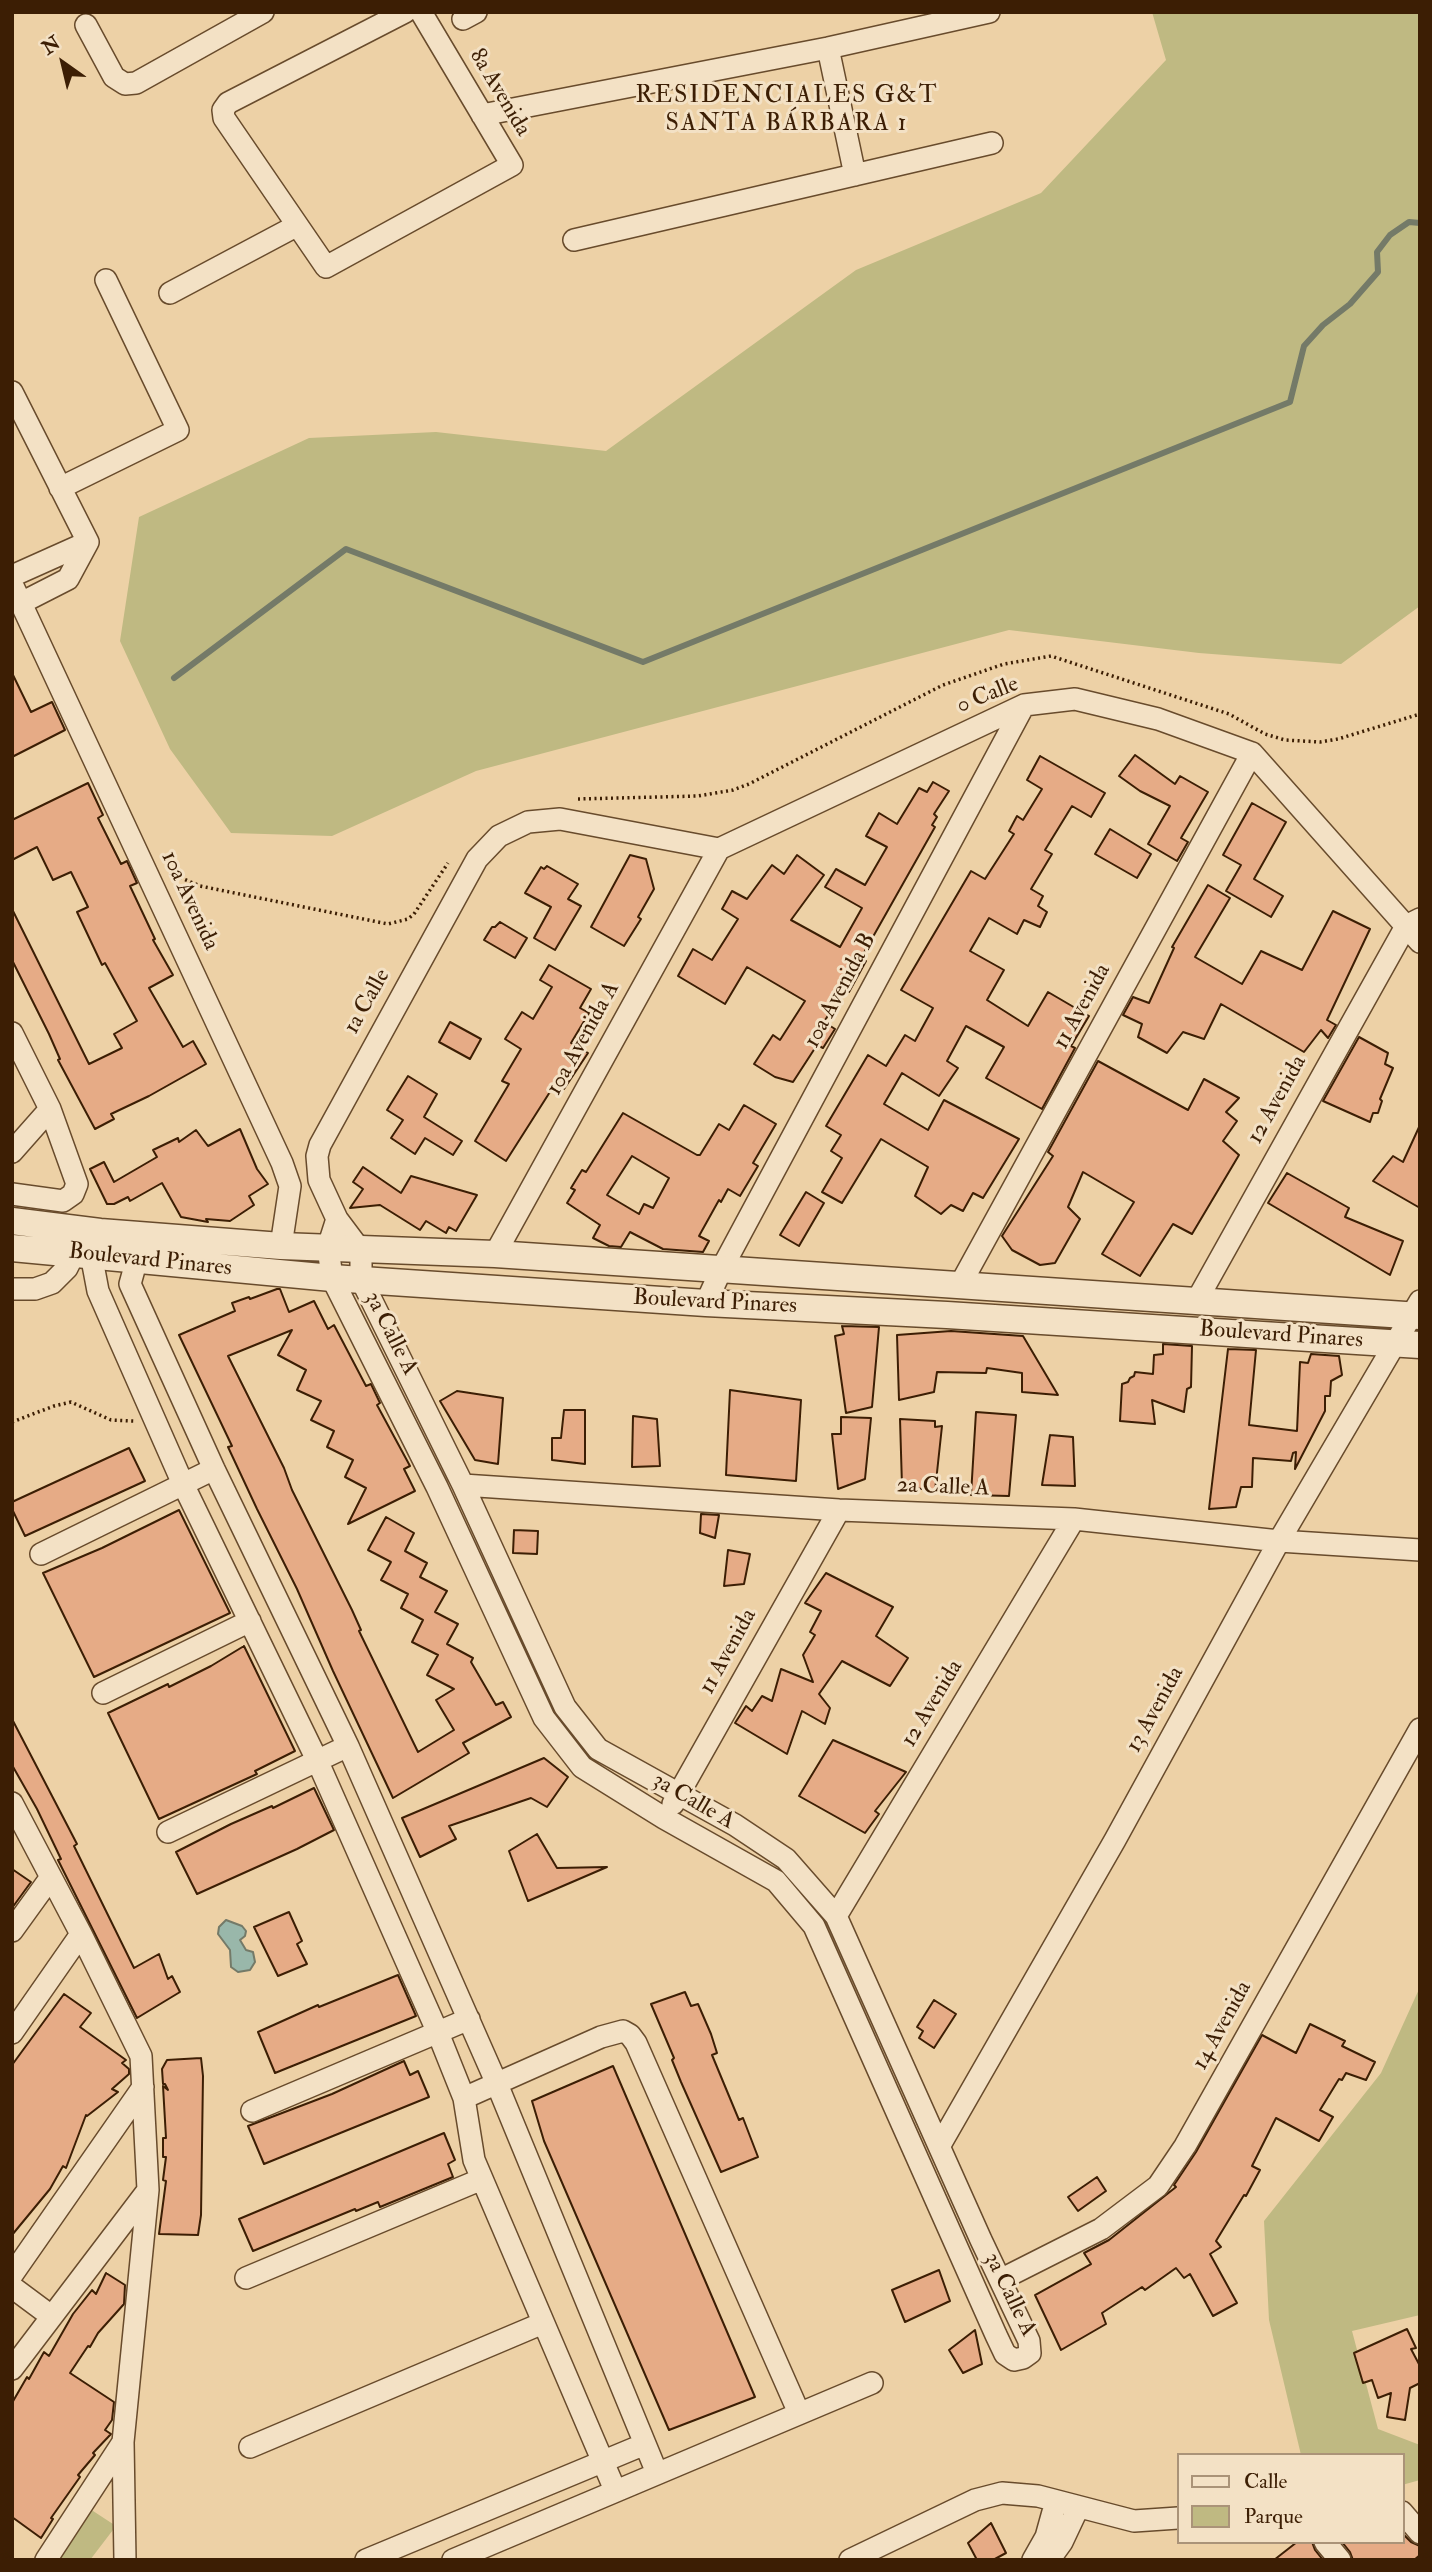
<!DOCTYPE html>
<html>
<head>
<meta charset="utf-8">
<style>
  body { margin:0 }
  #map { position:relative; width:1432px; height:2572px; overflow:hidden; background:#edd1a6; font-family:"IM FELL Double Pica",serif }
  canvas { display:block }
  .frame { position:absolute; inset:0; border:14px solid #3c1e04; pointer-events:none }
  .legend { position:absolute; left:1177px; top:2453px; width:228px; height:91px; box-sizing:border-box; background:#f3e1c5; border:2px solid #aa9378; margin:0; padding:9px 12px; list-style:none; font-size:21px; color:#3c1e04 }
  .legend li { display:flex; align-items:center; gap:14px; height:35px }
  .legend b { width:35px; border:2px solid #aa9378 }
  .north { position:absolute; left:28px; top:28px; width:70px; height:70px; -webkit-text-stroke:5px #f3e1c5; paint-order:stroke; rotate:326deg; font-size:19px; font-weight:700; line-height:28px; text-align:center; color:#3c1e04 }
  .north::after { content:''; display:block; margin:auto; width:24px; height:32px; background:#3c1e04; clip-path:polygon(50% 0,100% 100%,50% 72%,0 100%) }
</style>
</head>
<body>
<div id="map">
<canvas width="1432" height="2572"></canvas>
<div class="frame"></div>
<ul class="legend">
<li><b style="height:9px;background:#f3e1c5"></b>Calle</li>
<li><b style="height:19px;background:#bfb982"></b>Parque</li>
</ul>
<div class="north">N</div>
</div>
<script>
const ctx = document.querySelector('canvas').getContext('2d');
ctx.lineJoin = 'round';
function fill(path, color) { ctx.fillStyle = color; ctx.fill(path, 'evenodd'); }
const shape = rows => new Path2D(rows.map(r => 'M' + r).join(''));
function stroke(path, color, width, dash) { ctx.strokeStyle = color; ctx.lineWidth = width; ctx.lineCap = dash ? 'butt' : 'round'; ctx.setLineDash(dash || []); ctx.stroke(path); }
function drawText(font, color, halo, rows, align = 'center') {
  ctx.font = font + ' "IM FELL Double Pica",serif'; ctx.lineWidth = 6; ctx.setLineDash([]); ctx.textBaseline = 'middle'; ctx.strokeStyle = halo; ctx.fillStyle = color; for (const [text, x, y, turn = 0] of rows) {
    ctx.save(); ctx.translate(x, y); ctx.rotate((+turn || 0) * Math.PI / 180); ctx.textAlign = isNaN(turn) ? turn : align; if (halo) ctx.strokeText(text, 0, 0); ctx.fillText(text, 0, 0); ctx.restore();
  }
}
const green = shape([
  [1152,12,1420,12,1420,606,1341,664,1199,653,1009,630,476,771,332,836,231,833,170,749,120,641,139,517,309,438,436,432,606,451,856,270,1041,193,1166,60],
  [1420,1987,1420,2315,1352,2331,1378,2429,1420,2445,1420,2480,1402,2485,1402,2455,1301,2455,1269,2320,1264,2221,1381,2073],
  [90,2509,116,2526,90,2560,58,2560]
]);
const water = shape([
  [226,1920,242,1926,246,1931,245,1936,240,1940,246,1950,253,1952,255,1962,250,1970,238,1972,231,1967,230,1950,218,1934,219,1927,226,1920]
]);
const stream = shape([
  [174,678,346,549,643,662,1290,402,1304,346,1323,325,1350,304,1378,272,1377,252,1390,235,1409,222,1420,223]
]);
const building = shape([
  [12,673,31,712,52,702,65,730,12,757,12,673],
  [1135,755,1175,784,1180,776,1208,792,1181,838,1188,842,1177,861,1148,844,1170,806,1140,791,1119,776,1135,755],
  [1040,756,1105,793,1091,817,1072,806,1045,850,1052,854,1031,889,1043,896,1038,906,1047,912,1040,927,1024,920,1017,934,989,918,970,951,1004,970,987,1000,1028,1026,1048,992,1089,1016,1071,1046,1075,1048,1042,1109,986,1078,1004,1047,966,1026,947,1061,958,1068,939,1096,902,1073,884,1104,928,1130,944,1100,1019,1139,983,1198,973,1193,963,1211,951,1205,941,1214,915,1196,928,1167,881,1139,842,1203,822,1192,842,1158,831,1151,841,1135,826,1126,868,1055,886,1066,905,1035,915,1041,933,1008,901,990,971,871,985,879,1014,834,1009,831,1017,816,1023,820,1042,789,1027,780,1040,756],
  [933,782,949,791,934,814,937,817,932,825,935,827,861,958,866,961,849,992,844,989,824,1022,835,1029,823,1048,817,1045,793,1082,775,1077,754,1064,773,1035,780,1040,805,1001,747,967,725,1004,678,976,693,949,712,960,738,919,722,909,732,891,747,899,772,865,784,874,797,855,824,875,791,920,840,947,862,908,825,887,836,869,865,885,887,847,866,836,879,813,897,824,919,788,927,792,933,782],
  [88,783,103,815,98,818,121,864,127,861,137,883,130,886,155,939,153,940,173,975,149,988,183,1047,193,1041,206,1064,149,1096,111,1114,114,1119,95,1129,58,1060,60,1059,49,1034,12,960,12,909,89,1064,122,1048,114,1034,137,1021,105,963,102,965,77,912,88,907,71,872,53,880,37,847,12,860,12,820,88,783],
  [1252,803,1286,822,1254,879,1283,896,1271,917,1226,891,1241,865,1223,855,1252,803],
  [1110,829,1151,854,1137,878,1095,854,1110,829],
  [630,855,646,859,654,889,638,917,641,919,624,946,591,927,630,855],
  [547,866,578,884,568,899,581,906,555,950,534,938,551,907,525,893,541,867,544,869,547,866],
  [1208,885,1230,898,1195,957,1242,984,1261,951,1302,970,1333,911,1370,929,1327,1020,1336,1025,1328,1038,1321,1030,1304,1052,1221,1004,1204,1039,1183,1032,1167,1053,1138,1037,1142,1024,1123,1015,1133,997,1149,1003,1174,948,1172,947,1208,885],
  [500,922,527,938,515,958,484,940,492,927,495,927,500,922],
  [549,965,591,989,580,1008,589,1013,571,1043,588,1053,564,1089,555,1084,506,1161,475,1141,509,1084,502,1081,521,1049,505,1039,522,1012,533,1019,552,987,540,980,549,965],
  [450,1022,481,1039,470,1059,439,1042,450,1022],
  [1359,1037,1388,1053,1385,1064,1393,1068,1380,1099,1382,1101,1378,1113,1373,1113,1370,1122,1323,1101,1359,1037],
  [1098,1061,1188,1110,1204,1079,1239,1098,1226,1112,1237,1121,1223,1141,1239,1155,1192,1234,1173,1224,1140,1276,1102,1254,1134,1202,1083,1172,1068,1207,1080,1219,1055,1263,1040,1265,1012,1250,1002,1236,1053,1156,1048,1152,1098,1061],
  [408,1076,437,1094,424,1117,462,1141,453,1155,425,1138,415,1154,391,1138,403,1120,387,1110,408,1076],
  [744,1105,776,1124,753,1163,758,1166,740,1196,728,1189,721,1202,719,1200,699,1236,709,1241,703,1252,663,1249,630,1232,621,1247,609,1246,593,1238,600,1225,567,1203,575,1190,571,1188,582,1170,586,1172,623,1113,697,1155,700,1155,719,1124,729,1130,744,1105],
  [632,1156,669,1178,653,1208,644,1204,639,1214,607,1195,632,1156],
  [1420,1125,1420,1208,1373,1181,1393,1156,1403,1162,1420,1125],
  [240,1129,257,1169,268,1184,249,1196,254,1205,230,1221,206,1219,208,1222,181,1217,162,1183,130,1201,128,1197,114,1204,107,1204,90,1169,104,1162,114,1182,157,1157,153,1150,178,1138,179,1142,196,1130,208,1146,240,1129],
  [363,1167,401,1193,411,1176,477,1195,456,1231,449,1227,446,1233,426,1221,420,1230,380,1205,350,1208,363,1189,353,1182,363,1167],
  [1287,1173,1349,1208,1345,1217,1403,1241,1390,1275,1268,1203,1287,1173],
  [806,1192,824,1203,799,1246,780,1235,806,1192],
  [277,1289,280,1289,289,1312,314,1301,328,1329,334,1325,366,1386,371,1384,380,1403,377,1405,410,1466,404,1469,415,1491,348,1524,366,1488,345,1477,353,1460,327,1447,334,1431,311,1420,321,1401,297,1390,306,1370,278,1355,292,1330,228,1356,284,1468,292,1490,352,1610,361,1630,359,1631,418,1752,454,1730,436,1700,454,1689,427,1675,438,1655,412,1642,423,1620,401,1608,408,1594,381,1580,391,1562,368,1550,386,1517,414,1533,405,1551,427,1563,420,1577,447,1591,435,1612,458,1624,447,1644,473,1658,471,1662,496,1705,503,1702,511,1717,463,1743,469,1753,393,1798,333,1671,297,1589,257,1509,228,1447,232,1446,179,1335,235,1311,232,1303,249,1297,250,1299,277,1289],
  [842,1326,879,1327,872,1407,846,1413,835,1336,844,1334,842,1326],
  [951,1331,1023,1336,1058,1395,1022,1392,1022,1373,987,1368,986,1373,937,1372,934,1392,899,1400,897,1335,951,1331],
  [1163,1344,1192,1346,1191,1387,1187,1389,1184,1412,1152,1400,1155,1424,1120,1421,1122,1384,1128,1382,1130,1378,1134,1376,1135,1372,1153,1374,1154,1355,1163,1354,1163,1344],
  [1228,1349,1256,1350,1249,1425,1297,1431,1300,1362,1308,1363,1311,1354,1339,1356,1342,1375,1331,1381,1330,1396,1325,1396,1325,1411,1295,1469,1296,1452,1293,1453,1291,1461,1253,1458,1252,1487,1241,1487,1236,1507,1209,1509,1228,1349],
  [730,1390,801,1400,796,1481,726,1475,730,1390],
  [457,1391,503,1398,498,1464,475,1460,440,1401,457,1391],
  [564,1410,585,1410,585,1464,552,1460,552,1438,561,1438,564,1410],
  [976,1412,1016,1415,1009,1496,971,1495,976,1412],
  [633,1416,657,1419,660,1466,632,1467,633,1416],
  [841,1417,871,1418,865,1479,838,1489,832,1434,841,1434,841,1417],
  [900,1419,935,1421,935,1427,942,1426,935,1491,902,1486,900,1419],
  [1050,1435,1073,1437,1075,1486,1042,1485,1050,1435],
  [129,1448,145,1481,25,1536,12,1509,12,1502,129,1448],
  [179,1510,230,1613,94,1677,43,1573,102,1548,179,1510],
  [701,1514,719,1515,715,1538,700,1533,701,1514],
  [514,1530,538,1531,537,1554,513,1553,514,1530],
  [728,1550,750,1554,744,1584,724,1586,728,1550],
  [826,1573,893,1607,876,1636,908,1658,890,1686,842,1661,819,1694,830,1708,825,1724,802,1711,787,1754,735,1723,746,1706,752,1711,762,1696,772,1701,781,1669,813,1682,803,1655,815,1635,810,1632,821,1611,805,1603,826,1573],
  [244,1646,295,1751,255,1771,257,1774,159,1819,108,1713,168,1684,169,1687,211,1666,244,1646],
  [12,1719,77,1844,74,1846,134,1968,159,1954,168,1979,172,1976,180,1992,137,2018,58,1860,61,1859,37,1809,12,1765,12,1719],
  [833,1740,906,1772,875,1811,879,1814,865,1833,799,1796,833,1740],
  [544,1758,568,1777,547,1807,531,1798,449,1826,456,1839,420,1857,402,1818,544,1758],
  [314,1788,334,1830,297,1849,197,1894,176,1852,231,1824,272,1806,273,1808,314,1788],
  [537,1834,557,1868,607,1867,528,1901,509,1851,537,1834],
  [12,1869,31,1882,12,1908,12,1869],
  [289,1912,302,1941,297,1944,307,1964,278,1976,254,1927,289,1912],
  [398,1975,416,2016,275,2073,258,2032,318,2005,319,2007,398,1975],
  [685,1992,691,2006,698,2004,711,2034,717,2053,712,2055,739,2120,743,2118,758,2157,721,2172,681,2082,672,2060,674,2058,651,2004,685,1992],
  [64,1994,91,2013,80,2027,126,2060,122,2063,129,2069,129,2074,112,2089,118,2092,87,2116,86,2115,66,2168,63,2166,50,2189,12,2235,12,2065,64,1994],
  [934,2000,956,2014,934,2048,919,2038,923,2031,917,2027,934,2000],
  [1310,2024,1345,2041,1342,2046,1375,2062,1366,2080,1346,2073,1342,2080,1339,2079,1320,2110,1333,2117,1319,2141,1276,2118,1252,2166,1260,2170,1246,2196,1244,2195,1216,2241,1221,2247,1210,2254,1237,2303,1213,2316,1190,2274,1184,2278,1176,2268,1145,2290,1142,2287,1102,2313,1106,2324,1061,2350,1035,2295,1091,2264,1084,2253,1109,2240,1176,2187,1174,2185,1196,2152,1262,2035,1296,2053,1310,2024],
  [201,2058,203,2076,201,2215,198,2235,159,2234,166,2181,163,2180,166,2157,163,2157,163,2138,166,2138,163,2086,168,2090,165,2084,163,2084,162,2069,167,2060,201,2058],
  [404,2061,410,2075,418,2071,429,2097,264,2164,248,2126,332,2094,404,2061],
  [613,2066,755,2397,669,2430,544,2141,532,2101,613,2066],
  [444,2133,455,2160,448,2164,453,2177,380,2207,378,2202,356,2211,355,2209,253,2251,239,2219,444,2133],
  [1097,2177,1106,2191,1078,2211,1068,2197,1097,2177],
  [939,2270,950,2301,905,2322,892,2290,939,2270],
  [106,2273,125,2285,124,2304,98,2333,90,2347,88,2346,70,2373,114,2402,112,2420,105,2430,111,2434,93,2453,95,2455,78,2475,80,2477,51,2518,53,2519,41,2538,12,2517,12,2403,27,2377,29,2379,44,2352,49,2356,73,2314,92,2290,96,2294,106,2273],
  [1407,2329,1416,2348,1411,2349,1420,2366,1420,2383,1410,2388,1405,2420,1387,2417,1391,2393,1378,2398,1372,2380,1363,2383,1354,2353,1407,2329],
  [975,2330,982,2364,963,2373,949,2350,975,2330],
  [991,2523,1006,2553,993,2560,977,2560,968,2543,991,2523],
  [1403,2534,1411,2542,1420,2546,1420,2555,1414,2560,1353,2560,1350,2552,1342,2542,1402,2542,1403,2534],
  [1297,2542,1312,2542,1315,2550,1323,2560,1274,2560,1297,2542]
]);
const path = shape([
  [578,799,698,796,733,790,749,784,943,685,1004,664,1051,656,1229,714,1265,734,1285,740,1320,742,1338,739,1420,714],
  [170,873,200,886,388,924,408,919,414,914,448,863],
  [12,1422,54,1406,71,1402,111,1420,134,1421]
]);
const minor = shape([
  [405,12,228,103,223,110,224,118,326,267,512,165,421,12],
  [463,19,476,12],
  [86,25,114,77,125,84,136,83,263,12],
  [828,48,855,175],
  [482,115,828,48,989,12],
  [574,240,992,143],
  [170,293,296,226],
  [12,392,88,542],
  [60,488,178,430,106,280],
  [12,576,88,542],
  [12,584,282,1163,290,1186,281,1246],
  [21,603,68,579,88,542],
  [12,1033,50,1109,77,1184,73,1194,63,1201,12,1194],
  [12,1152,50,1109],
  [337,1219,328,1247,332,1278,437,1487,544,1718,582,1767,664,1818,776,1881,814,1926,996,2335,1005,2354,1014,2360,1023,2358,1030,2353,1029,2341,981,2240,836,1916,786,1859,735,1825,598,1749,565,1707,463,1485,361,1279,361,1251,337,1219,319,1180,317,1156,320,1145,477,859,499,836,528,822,560,819,719,849,1024,705,1075,699,1158,719,1252,753,1420,942],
  [96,1241,91,1254,98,1291,183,1484,317,1760,438,2033,464,2098,474,2160,615,2490],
  [140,1248,130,1284,214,1469,348,1746,497,2084,657,2473],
  [495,1254,719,849],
  [960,1285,1252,753],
  [12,1289,35,1289,52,1283,67,1268,75,1252,72,1240],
  [1197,1300,1406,926,1420,919],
  [706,1303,721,1270,1024,705],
  [463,1485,839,1510,1074,1519,1279,1541,1420,1550],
  [41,1554,214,1469],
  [103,1693,250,1621],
  [12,1803,81,1934,141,2056,148,2190,123,2442,125,2560],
  [673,1804,839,1510],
  [168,1832,348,1746],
  [836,1916,1074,1519],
  [12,1931,51,1877],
  [12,2033,81,1934],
  [464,2098,601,2037,623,2031,630,2035,636,2043,799,2413],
  [252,2111,469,2019],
  [940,2145,1115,1840,1279,1541,1420,1301],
  [12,2275,143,2087],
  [246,2278,482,2179],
  [1000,2280,1101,2229,1158,2186,1185,2146,1420,1729],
  [12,2287,51,2316],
  [12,2369,148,2190],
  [250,2447,543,2323],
  [1402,2512,1420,2533],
  [1325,2542,1340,2560],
  [46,2560,123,2442],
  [366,2560,645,2444],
  [453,2560,872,2383],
  [850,2560,975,2500,1002,2493,1038,2496,1134,2521,1178,2518],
  [1033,2560,1046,2537,1056,2501],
  [1049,2560,1062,2542,1078,2508]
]);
const tertiary = shape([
  [12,1221,100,1232,281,1246,495,1254,1420,1316],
  [12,1248,332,1278,706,1303,947,1315,1420,1345]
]);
const streetNames = [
  ["8a Avenida",499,93,59],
  ["0 Calle",988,696,-22],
  ["10a Avenida",189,901,65],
  ["10a Avenida B",841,991,-62],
  ["1a Calle",368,1002,-61],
  ["11 Avenida",1083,1007,-61],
  ["10a Avenida A",584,1039,-61],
  ["12 Avenida",1278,1100,-61],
  ["Boulevard Pinares",150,1261,6],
  ["Boulevard Pinares",715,1303,3],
  ["3a Calle A",390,1334,63],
  ["Boulevard Pinares",1281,1336,4],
  ["2a Calle A",943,1488,2],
  ["11 Avenida",729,1652,-61],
  ["12 Avenida",933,1704,-59],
  ["13 Avenida",1156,1710,-61],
  ["3a Calle A",693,1802,30],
  ["14 Avenida",1223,2026,-61],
  ["3a Calle A",1009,2295,64]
];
const neighbourhoodNames = [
  ["RESIDENCIALES G&T",787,97],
  ["SANTA BÁRBARA 1",787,125]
];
fill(green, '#bfb982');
fill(water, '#99b7aa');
stroke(water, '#747a68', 2);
stroke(stream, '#747a68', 6);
fill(building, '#e6ab86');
stroke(building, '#3c1e04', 2);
stroke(minor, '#684b2c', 24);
stroke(tertiary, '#684b2c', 29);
stroke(path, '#3c1e04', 3.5, [2, 3.5]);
stroke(minor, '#f3e1c5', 21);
stroke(tertiary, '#f3e1c5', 26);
drawText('23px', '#3c1e04', '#f3e1c5', streetNames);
ctx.letterSpacing = '2px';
drawText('24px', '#3c1e04', '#f3e1c5', neighbourhoodNames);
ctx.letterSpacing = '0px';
</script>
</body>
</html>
